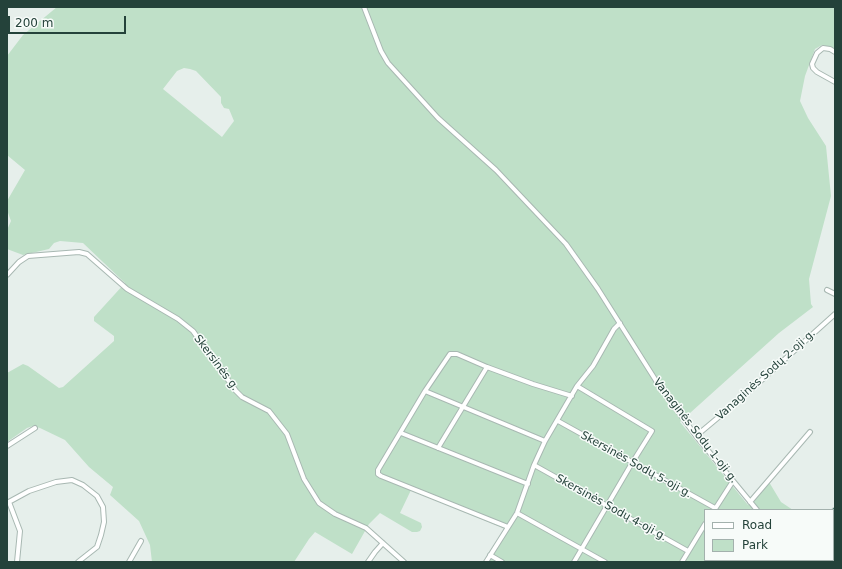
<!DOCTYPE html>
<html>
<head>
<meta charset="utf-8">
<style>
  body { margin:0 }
  #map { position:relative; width:842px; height:569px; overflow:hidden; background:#e6efeb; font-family:"DejaVu Sans",sans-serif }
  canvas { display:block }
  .frame { position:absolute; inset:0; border:8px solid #24423a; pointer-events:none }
  .legend { position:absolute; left:704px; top:509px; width:130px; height:52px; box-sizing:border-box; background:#f7fbf9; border:1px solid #a3b1ad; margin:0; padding:5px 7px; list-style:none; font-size:12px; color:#24423a }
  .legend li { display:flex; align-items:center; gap:8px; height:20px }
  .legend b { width:20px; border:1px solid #a3b1ad }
  .scale { position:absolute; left:8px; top:16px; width:118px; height:18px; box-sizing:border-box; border:2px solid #24423a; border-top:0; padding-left:5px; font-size:12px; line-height:14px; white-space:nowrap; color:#24423a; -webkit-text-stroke:3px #f7fbf9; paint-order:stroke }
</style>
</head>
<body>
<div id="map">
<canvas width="842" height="569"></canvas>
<div class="frame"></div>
<ul class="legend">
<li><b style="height:5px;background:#fff"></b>Road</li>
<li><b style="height:11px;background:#bfe0c8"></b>Park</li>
</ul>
<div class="scale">200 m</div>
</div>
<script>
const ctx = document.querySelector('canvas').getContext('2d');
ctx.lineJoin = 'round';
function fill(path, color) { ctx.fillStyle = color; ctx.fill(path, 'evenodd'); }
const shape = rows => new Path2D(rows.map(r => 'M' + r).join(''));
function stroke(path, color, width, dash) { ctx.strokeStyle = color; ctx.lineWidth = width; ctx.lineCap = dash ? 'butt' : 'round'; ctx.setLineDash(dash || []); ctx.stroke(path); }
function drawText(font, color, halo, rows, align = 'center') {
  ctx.font = font + ' "DejaVu Sans",sans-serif'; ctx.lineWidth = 3; ctx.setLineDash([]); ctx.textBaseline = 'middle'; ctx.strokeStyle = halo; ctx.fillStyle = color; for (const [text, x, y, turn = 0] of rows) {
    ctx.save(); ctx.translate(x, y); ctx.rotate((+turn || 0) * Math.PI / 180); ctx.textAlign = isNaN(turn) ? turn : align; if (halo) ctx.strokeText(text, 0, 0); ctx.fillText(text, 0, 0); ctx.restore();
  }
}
const green = shape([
  [57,7,835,7,835,46,834,48,822,45,815,49,805,76,800,101,808,118,826,146,831,196,809,279,811,304,813,307,779,333,680,422,748,505,769,482,781,502,793,510,705,510,705,560,797,560,795,562,488,562,508,530,411,490,400,513,419,522,421,523,422,527,420,531,417,532,412,532,380,513,369,524,352,554,315,532,309,539,294,562,152,562,150,545,139,521,110,495,113,487,89,467,65,440,40,428,33,426,27,428,7,442,7,373,23,364,28,366,59,388,63,387,114,341,114,336,94,321,94,317,125,283,83,243,60,241,54,243,49,249,23,255,7,249,7,230,11,221,7,210,7,201,25,170,7,155,7,56,23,35],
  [184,68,190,69,196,71,221,97,221,103,224,108,229,109,234,121,222,137,163,89,177,71]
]);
const minor = shape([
  [364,7,381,51,388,63,438,118,496,170,566,244,598,289,660,387,696,436,757,510],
  [835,52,830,49,823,48,817,53,812,64,813,68,817,72,835,82],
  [7,275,19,262,28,256,79,252,87,254,127,289,178,319,193,331,236,391,242,397,269,411,287,434,304,479,319,503,335,514,366,528,404,562],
  [827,290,835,294],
  [487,367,457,354,450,354,425,391,378,470,378,474,381,476,508,527],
  [425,391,545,441],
  [558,421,715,508],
  [401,433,528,484],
  [696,436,745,395,835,314],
  [7,446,35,428],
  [438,448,487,367,533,384,572,396],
  [534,465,688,551],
  [9,502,20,531,17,562],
  [750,502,810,432],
  [7,503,29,491,56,482,72,480,83,485,97,496,103,507,104,522,101,535,97,547,78,562],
  [715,509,733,481],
  [517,513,605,562],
  [490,555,502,562],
  [129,562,141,541],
  [368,562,375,552,383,543],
  [486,562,517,513,534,465,545,441,577,386,593,366,614,329,620,323],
  [574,562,632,463,652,431,577,386],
  [682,562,705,524]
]);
const highway = shape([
  [833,514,835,511],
  [833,523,835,520],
  [803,562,805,560],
  [809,562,811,560]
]);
const streetNames = [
  ["Skersinės g.",216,363,53],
  ["Vanaginės Sodų 2-oji g.",766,375,-42],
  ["Vanaginės Sodų 1-oji g.",695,431,52],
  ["Skersinės Sodų 5-oji g.",636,465,29],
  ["Skersinės Sodų 4-oji g.",611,508,29]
];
fill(green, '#bfe0c8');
stroke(minor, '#a8b8b2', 6);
stroke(highway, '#c2cac8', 8);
stroke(minor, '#fff', 4);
stroke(highway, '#2f6f62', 6);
drawText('11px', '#24423a', '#f7fbf9', streetNames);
</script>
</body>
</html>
